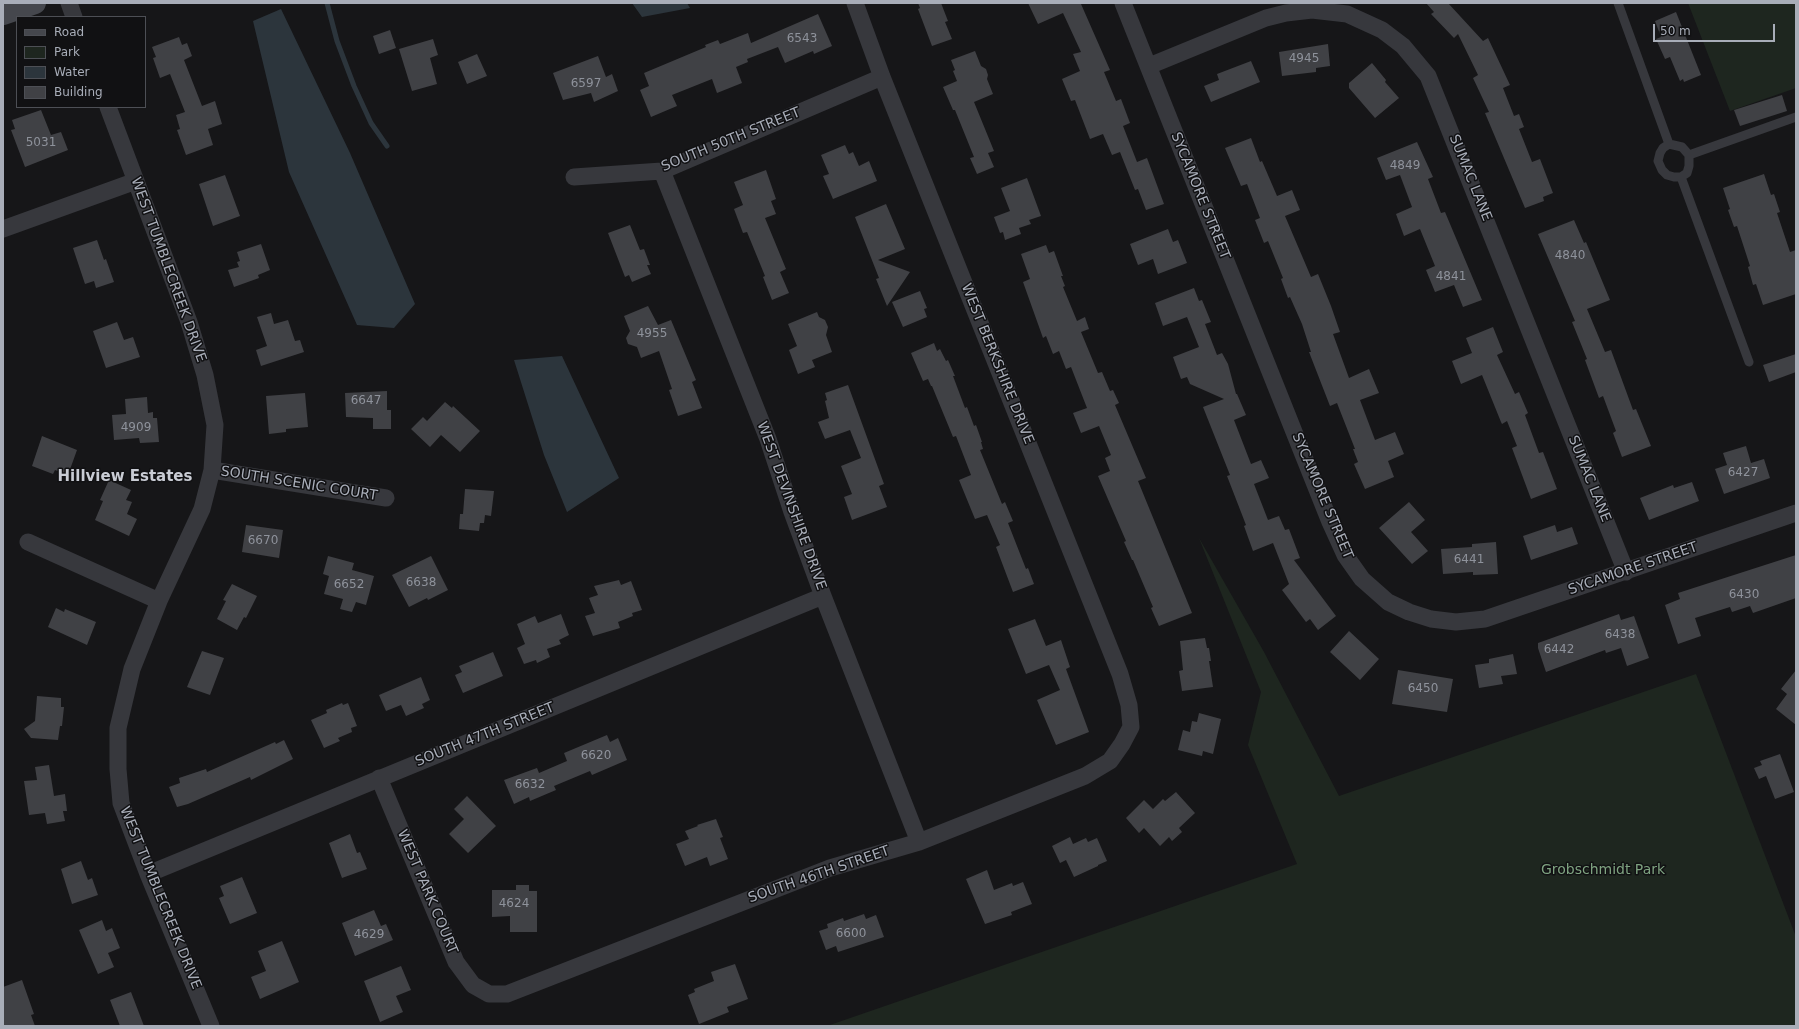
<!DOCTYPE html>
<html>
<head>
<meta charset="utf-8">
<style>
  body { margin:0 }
  #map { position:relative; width:1799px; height:1029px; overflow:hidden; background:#161618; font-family:"DejaVu Sans",sans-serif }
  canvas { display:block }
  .frame { position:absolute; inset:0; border:4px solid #a8adb8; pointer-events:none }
  .legend { position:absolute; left:16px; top:16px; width:130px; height:92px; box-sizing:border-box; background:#111113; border:1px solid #4d4f55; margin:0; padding:5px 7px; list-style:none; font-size:12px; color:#a8adb8 }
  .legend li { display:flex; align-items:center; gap:8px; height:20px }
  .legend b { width:20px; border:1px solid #4d4f55 }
  .scale { position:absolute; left:1653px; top:24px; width:122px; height:18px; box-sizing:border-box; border:2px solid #a8adb8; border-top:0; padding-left:5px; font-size:12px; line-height:14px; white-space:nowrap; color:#a8adb8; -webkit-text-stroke:3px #111113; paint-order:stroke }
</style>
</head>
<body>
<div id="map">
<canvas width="1799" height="1029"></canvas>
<div class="frame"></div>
<ul class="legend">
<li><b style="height:5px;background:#45474d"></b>Road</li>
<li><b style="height:11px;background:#1e261f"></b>Park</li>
<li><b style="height:11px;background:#2c353c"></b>Water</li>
<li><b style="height:11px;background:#404145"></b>Building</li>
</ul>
<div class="scale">50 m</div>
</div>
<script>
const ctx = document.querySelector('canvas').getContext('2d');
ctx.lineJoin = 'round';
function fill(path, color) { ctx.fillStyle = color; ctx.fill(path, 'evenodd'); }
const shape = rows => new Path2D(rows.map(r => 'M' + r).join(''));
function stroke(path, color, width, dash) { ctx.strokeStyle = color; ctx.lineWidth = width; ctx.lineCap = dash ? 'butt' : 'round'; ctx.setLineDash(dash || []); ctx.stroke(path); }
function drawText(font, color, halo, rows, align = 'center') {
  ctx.font = font + ' "DejaVu Sans",sans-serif'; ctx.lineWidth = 3; ctx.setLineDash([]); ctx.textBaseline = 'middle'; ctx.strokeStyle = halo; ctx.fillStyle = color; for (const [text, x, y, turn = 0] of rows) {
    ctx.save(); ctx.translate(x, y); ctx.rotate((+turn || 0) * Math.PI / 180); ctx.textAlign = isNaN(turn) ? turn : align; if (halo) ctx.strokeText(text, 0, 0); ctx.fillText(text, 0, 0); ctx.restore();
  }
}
const green = shape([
  [1688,3,1796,3,1796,88,1730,111],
  [1199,538,1264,652,1339,796,1696,674,1796,937,1796,1026,827,1026,1297,864,1248,745,1261,692]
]);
const water = shape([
  [632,3,687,3,690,8,642,17],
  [281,9,350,153,415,304,394,328,357,325,289,172,253,21],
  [562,356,619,478,567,512,544,455,514,360]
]);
const stream = shape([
  [327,3,337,41,354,86,371,123,387,146]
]);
const building = shape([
  [918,3,941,3,948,21,945,22,952,39,932,46,918,9,920,8],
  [1028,3,1084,3,1081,4,1110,70,1104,72,1116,101,1121,99,1130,123,1123,126,1137,162,1147,158,1164,204,1146,210,1138,189,1135,190,1120,152,1112,155,1103,134,1090,139,1075,100,1071,101,1062,79,1080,71,1073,54,1081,52,1063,13,1038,24],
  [1426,3,1448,3,1483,41,1488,38,1510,85,1503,88,1514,116,1519,114,1524,127,1519,129,1532,162,1540,159,1553,193,1543,197,1544,201,1525,208,1485,113,1489,112,1473,78,1478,75,1458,34,1454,38,1431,14,1434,12],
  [1676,12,1701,75,1684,82,1683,79,1680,81,1670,57,1665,59,1656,39,1661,37,1655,21],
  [818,14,832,46,814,54,813,51,785,63,778,47,747,59,748,62,736,67,742,83,717,93,712,79,672,95,677,106,651,117,640,90,649,86,644,73,706,47,705,45,718,40,720,44,748,33,751,43],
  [390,30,396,48,379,54,373,36],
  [179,37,182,45,187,43,192,56,184,60,202,106,215,101,222,124,208,129,213,145,186,155,177,130,180,129,176,115,185,112,170,74,160,78,153,58,156,57,152,47],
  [433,39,438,55,430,58,437,84,412,91,399,49],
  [1328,44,1330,66,1316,68,1316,72,1282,76,1279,52],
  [975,51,981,66,986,69,988,75,987,79,993,94,974,102,994,151,988,153,994,167,977,174,970,158,974,157,955,110,953,110,943,87,957,81,953,71,955,70,951,60],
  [477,54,487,76,467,84,458,62],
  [598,56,606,77,612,74,618,91,594,102,591,93,563,100,553,73],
  [1251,61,1260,82,1211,102,1204,86,1219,80,1217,74],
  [1372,63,1386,80,1385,82,1399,98,1375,118,1349,88,1349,83],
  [1782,95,1787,111,1740,126,1734,110],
  [41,110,51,135,61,132,68,150,25,167,11,130,15,129,12,120],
  [1251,138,1260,162,1262,161,1277,196,1292,190,1300,210,1285,216,1311,277,1318,274,1331,306,1340,332,1333,334,1349,378,1369,369,1379,393,1360,400,1375,440,1395,432,1404,454,1388,461,1394,477,1365,489,1354,464,1358,462,1353,449,1355,449,1337,403,1330,406,1309,352,1311,352,1302,324,1290,297,1288,298,1281,279,1283,278,1268,241,1264,243,1255,220,1260,218,1247,184,1241,186,1225,148],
  [1417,142,1433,177,1428,179,1441,213,1445,212,1482,300,1463,307,1454,285,1435,292,1426,270,1435,266,1420,229,1404,236,1396,214,1412,207,1400,175,1386,180,1377,158],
  [845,145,849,154,853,152,859,166,869,161,877,181,833,199,823,176,829,174,821,155],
  [766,170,776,199,771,201,776,214,765,218,786,269,780,272,789,293,772,300,763,277,765,276,747,232,743,233,734,209,743,205,734,182],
  [1764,174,1771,195,1774,194,1780,212,1777,213,1790,252,1796,250,1796,294,1763,305,1756,284,1753,285,1748,267,1750,266,1737,226,1734,227,1728,210,1730,209,1723,188],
  [225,175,240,216,213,226,199,184],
  [1027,178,1041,216,1029,220,1031,224,1019,228,1021,234,1005,240,1003,232,1000,233,994,217,1010,211,1001,188],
  [886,204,905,249,878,260,910,272,887,306,876,279,879,278,855,217],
  [1574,220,1584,243,1586,242,1610,300,1587,309,1605,352,1611,350,1633,410,1636,409,1651,446,1622,457,1613,433,1616,431,1603,396,1599,398,1585,360,1587,359,1572,322,1575,321,1538,234],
  [630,225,640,250,644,249,650,265,647,265,651,274,632,282,629,275,625,277,608,233],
  [1168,229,1173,242,1178,240,1187,263,1158,274,1153,259,1138,265,1130,244],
  [97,240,104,260,106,259,114,282,96,288,94,281,85,284,73,248],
  [261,244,270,270,258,275,259,278,234,287,228,270,239,267,237,262,240,261,237,252],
  [1046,245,1049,253,1054,251,1063,276,1061,276,1065,286,1063,287,1077,321,1085,317,1089,329,1081,332,1098,373,1102,372,1110,391,1113,390,1119,403,1115,405,1146,478,1138,481,1192,613,1159,626,1151,608,1153,607,1133,560,1132,560,1124,542,1126,541,1098,476,1110,471,1105,458,1111,455,1099,426,1081,433,1073,413,1087,408,1071,367,1066,369,1059,351,1053,354,1046,336,1043,338,1023,282,1030,279,1021,254],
  [1194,288,1199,301,1202,300,1211,322,1205,324,1217,355,1222,353,1228,364,1236,394,1237,394,1246,415,1234,420,1251,464,1261,460,1269,478,1254,484,1268,520,1279,516,1285,530,1289,529,1300,558,1294,560,1336,616,1318,630,1310,619,1306,622,1282,590,1289,584,1273,543,1253,551,1244,526,1246,525,1227,476,1230,475,1203,407,1224,399,1190,384,1187,377,1181,379,1173,357,1199,347,1187,317,1163,326,1155,303],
  [920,291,927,308,924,309,927,317,903,327,892,302],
  [648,306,658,325,671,320,696,380,692,382,702,408,678,416,669,390,672,389,659,351,641,358,637,347,628,344,626,338,630,331,624,316],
  [817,312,819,317,825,320,828,327,826,335,832,352,812,360,815,367,798,374,789,350,797,346,788,324],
  [271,313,274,324,288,320,295,341,300,340,304,352,261,366,256,350,267,346,257,317],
  [117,322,124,340,133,337,140,357,106,368,93,331],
  [1493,327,1503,352,1497,355,1515,394,1519,392,1528,413,1525,415,1539,453,1543,452,1557,489,1531,499,1512,448,1517,446,1507,421,1502,424,1501,422,1482,375,1461,384,1452,361,1472,353,1466,338],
  [934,343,937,351,940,349,946,361,948,360,955,376,953,376,965,408,967,407,974,426,976,425,982,442,981,442,983,449,980,450,1002,504,1005,502,1013,521,1008,523,1026,569,1028,568,1034,584,1013,592,996,547,1000,545,987,515,975,519,959,480,971,475,956,436,953,437,932,386,931,386,928,379,923,381,911,353],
  [1796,354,1796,372,1769,382,1763,365],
  [848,385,884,484,879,486,887,507,852,520,844,497,852,494,841,466,861,458,850,430,825,439,818,422,829,418,825,401,827,400,825,393],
  [387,391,387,410,391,410,391,429,373,429,373,418,346,417,345,393],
  [305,393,308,427,286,429,286,432,269,434,266,396],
  [147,397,148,413,153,412,153,418,157,418,159,442,140,443,139,438,114,440,112,415,126,414,125,399],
  [445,402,452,408,453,406,480,431,460,452,441,435,430,447,411,429,423,417,427,421],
  [42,436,77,450,68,475,55,470,53,474,32,466],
  [1746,446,1751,463,1764,459,1770,478,1724,494,1715,469,1727,465,1723,453],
  [109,480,131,490,126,500,132,502,127,514,137,519,129,536,95,520,103,501,100,500],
  [1692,482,1699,501,1649,520,1640,498,1673,485,1674,488],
  [465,489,494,491,491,516,485,515,484,523,480,523,479,531,459,529,460,514,463,514],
  [1409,502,1425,520,1411,532,1428,551,1412,564,1379,528],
  [246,525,283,530,279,558,242,552],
  [1555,525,1557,532,1572,527,1578,544,1531,560,1523,536],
  [1496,542,1498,574,1473,575,1473,572,1443,574,1441,549,1472,547,1472,544],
  [1796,555,1796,598,1753,613,1750,606,1732,612,1730,607,1695,618,1701,636,1678,644,1665,605,1680,599,1678,593],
  [328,556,354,563,352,570,374,576,366,605,356,602,352,612,340,609,343,599,324,594,329,576,323,574],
  [431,556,448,590,428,600,427,598,409,607,392,575],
  [619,580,621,585,631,581,642,610,632,613,633,616,618,622,620,628,593,636,585,616,595,613,589,598,598,595,594,586],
  [232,584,257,596,246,618,244,617,237,630,217,619,226,601,223,600],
  [56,608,64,612,65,609,96,622,87,645,48,627],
  [561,614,569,635,559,640,561,644,547,649,550,657,537,663,536,660,524,664,517,648,525,644,517,624,535,616,538,623],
  [1619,614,1621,620,1634,616,1649,658,1627,666,1621,648,1606,653,1605,650,1546,672,1538,648,1538,643],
  [1035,619,1046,646,1061,640,1070,667,1066,669,1089,732,1056,745,1037,700,1060,690,1049,665,1026,674,1008,629],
  [1349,631,1379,659,1360,680,1330,652],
  [1205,638,1207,648,1209,648,1211,661,1209,661,1213,687,1182,691,1179,671,1183,670,1180,641],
  [202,651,224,658,210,695,187,687],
  [493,652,503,676,463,693,455,675,462,672,459,666],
  [1513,654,1517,674,1501,676,1503,684,1479,688,1475,665,1489,663,1489,659],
  [1398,670,1453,679,1447,712,1392,704],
  [1796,670,1796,725,1776,709,1787,694,1781,689],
  [421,677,430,700,422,704,424,708,406,716,401,705,386,711,379,695],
  [37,696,61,698,61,707,64,707,62,726,60,726,58,740,31,738,24,729,35,721],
  [342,703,343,705,348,703,357,726,351,728,352,732,338,738,340,741,324,748,311,720,327,713,326,710],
  [1199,713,1221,719,1213,754,1203,751,1202,756,1178,750,1183,730,1190,732,1192,721,1197,722],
  [607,735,610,742,618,738,627,760,592,775,590,771,554,786,556,790,530,801,529,797,514,804,504,780,537,768,539,773,567,761,564,753],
  [284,740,293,759,251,780,250,777,188,804,177,807,169,787,180,783,179,778,206,769,207,772,275,742,276,744],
  [1780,754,1794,792,1775,799,1766,776,1759,779,1754,768,1762,765,1760,761],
  [49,765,54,796,65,794,67,811,63,811,65,821,47,824,45,813,29,815,24,781,37,780,35,767],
  [1176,792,1195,813,1179,828,1182,832,1172,841,1169,837,1160,846,1144,828,1139,833,1126,818,1144,800,1153,809,1163,799,1165,801],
  [467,796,496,826,468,853,449,834,464,819,454,809],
  [716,819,723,837,720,838,728,859,710,866,707,857,685,866,676,844,689,839,685,831,698,826,697,825],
  [350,834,357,853,360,852,367,869,342,878,329,843],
  [1070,837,1073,844,1086,838,1088,842,1097,838,1107,861,1098,865,1098,866,1074,877,1066,860,1060,863,1052,846],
  [81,861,88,880,92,878,98,895,72,904,61,869],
  [987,870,994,890,1012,883,1013,886,1023,882,1032,904,1011,912,1012,915,985,924,966,879],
  [242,877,257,913,230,924,219,898,224,896,220,886],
  [516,885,529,885,529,891,537,891,537,932,510,932,510,916,492,917,492,890,516,890],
  [374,910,381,926,386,924,393,940,355,956,342,923],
  [864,914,866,919,876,915,884,937,838,952,836,946,826,950,819,931,828,928,827,924,843,918,844,921],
  [102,920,106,931,112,928,120,948,108,953,114,967,98,974,79,930],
  [282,941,299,982,260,999,251,977,266,971,258,951],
  [735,964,748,999,727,1007,729,1012,699,1024,688,995,695,992,694,989,714,981,711,972],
  [401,966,411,990,396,996,403,1012,380,1022,364,981],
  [22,980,34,1014,31,1015,35,1026,3,1026,3,987],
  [131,992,144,1026,120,1026,110,1000]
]);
const lane = shape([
  [1618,3,1669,144],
  [1669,144,1682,147,1689,155,1689,166,1687,173,1681,177,1674,177,1667,175,1662,170,1658,161,1660,153,1663,148,1669,144],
  [1689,155,1796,117],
  [1681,177,1749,362]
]);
const street = shape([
  [69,3,74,17],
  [1123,3,1330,522,1345,555,1362,579,1388,602,1409,612,1431,619,1456,622,1485,619,1796,513],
  [1149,66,1266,18,1286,13,1312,10,1347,14,1382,30,1403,46,1428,76,1626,572],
  [108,107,189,322,205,375,215,425,212,470,202,509,159,601,132,669,118,728,118,769,121,803,148,874,211,1026],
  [662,171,768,439,792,512,823,596,919,842],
  [574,177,662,171,882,77],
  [3,229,136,181],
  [212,470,386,498],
  [28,542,159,601],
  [379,778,456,962,473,985,489,994,507,994,830,868,919,842,1085,776,1110,761,1122,744,1131,727,1129,705,1120,674,882,77,855,3],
  [148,874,823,596]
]);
const secondary = shape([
  [3,14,35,3]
]);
const numberNames = [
  ["6543",802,39],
  ["4945",1304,59],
  ["6597",586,84],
  ["5031",41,143],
  ["4849",1405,166],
  ["4840",1570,256],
  ["4841",1451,277],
  ["4955",652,334],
  ["6647",366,401],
  ["4909",136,428],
  ["6427",1743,473],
  ["6670",263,541],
  ["6441",1469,560],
  ["6638",421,583],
  ["6652",349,585],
  ["6430",1744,595],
  ["6438",1620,635],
  ["6442",1559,650],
  ["6450",1423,689],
  ["6620",596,756],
  ["6632",530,785],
  ["4624",514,904],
  ["6600",851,934],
  ["4629",369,935]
];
const streetNames = [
  ["SOUTH 50TH STREET",731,140,-22],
  ["SUMAC LANE",1470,178,68],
  ["SYCAMORE STREET",1200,196,68],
  ["WEST TUMBLECREEK DRIVE",168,270,70],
  ["WEST BERKSHIRE DRIVE",997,364,68],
  ["SUMAC LANE",1589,479,68],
  ["SOUTH SCENIC COURT",299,484,9],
  ["SYCAMORE STREET",1322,496,67],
  ["WEST DEVINSHIRE DRIVE",791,506,70],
  ["SYCAMORE STREET",1633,569,-19],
  ["SOUTH 47TH STREET",485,735,-22],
  ["SOUTH 46TH STREET",819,875,-19],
  ["WEST PARK COURT",427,892,67],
  ["WEST TUMBLECREEK DRIVE",160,898,68]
];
const parkNames = [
  ["Grobschmidt Park",1603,870]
];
const neighbourhoodNames = [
  ["Hillview Estates",125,477]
];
fill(green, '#1e261f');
fill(water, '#2c353c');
stroke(stream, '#2c353c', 5);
fill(building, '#404145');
stroke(lane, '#37383d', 9);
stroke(street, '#37383d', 17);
stroke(secondary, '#45474d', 22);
drawText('12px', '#8e929b', null, numberNames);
drawText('14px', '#a8adb8', '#111113', streetNames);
drawText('14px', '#7fa381', '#111113', parkNames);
drawText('bold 15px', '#c9ccd4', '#111113', neighbourhoodNames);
</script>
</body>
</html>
